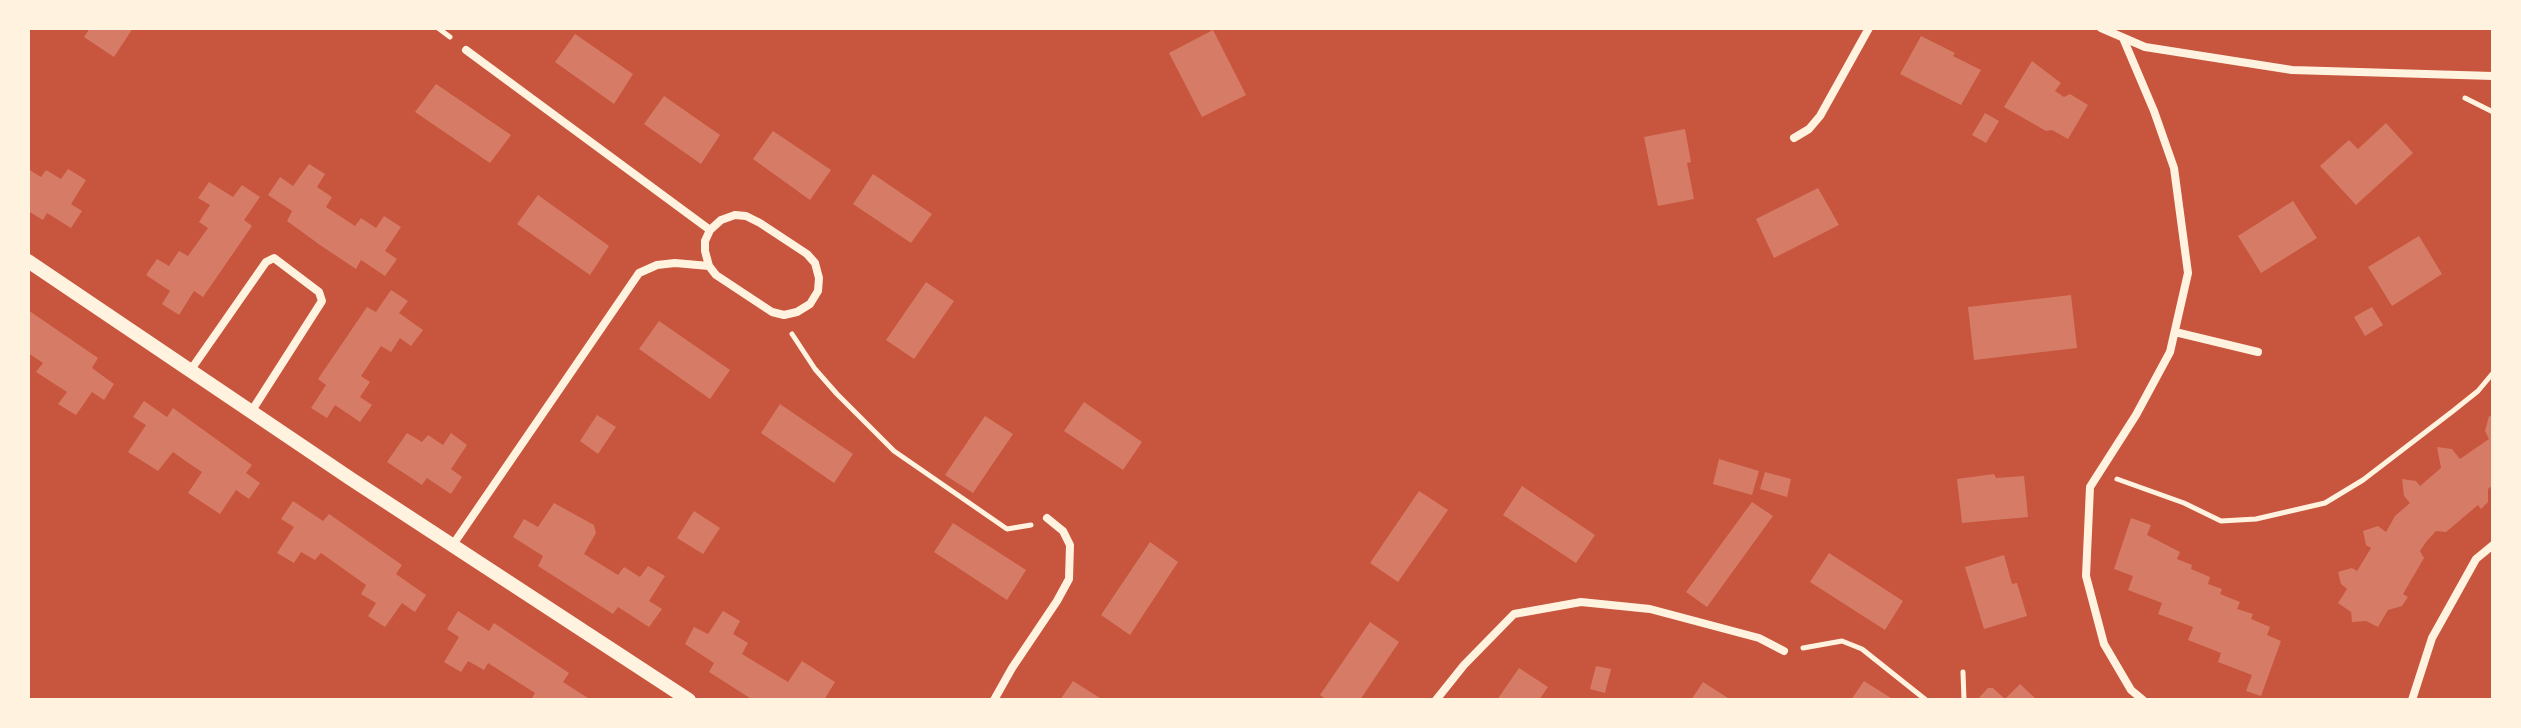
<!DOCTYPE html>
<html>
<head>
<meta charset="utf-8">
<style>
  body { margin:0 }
  #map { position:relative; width:2521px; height:728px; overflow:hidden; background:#c8553d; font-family:Roboto,sans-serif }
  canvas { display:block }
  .frame { position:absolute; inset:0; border:30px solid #fff3e0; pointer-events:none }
</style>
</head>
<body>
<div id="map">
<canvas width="2521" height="728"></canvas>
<div class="frame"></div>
</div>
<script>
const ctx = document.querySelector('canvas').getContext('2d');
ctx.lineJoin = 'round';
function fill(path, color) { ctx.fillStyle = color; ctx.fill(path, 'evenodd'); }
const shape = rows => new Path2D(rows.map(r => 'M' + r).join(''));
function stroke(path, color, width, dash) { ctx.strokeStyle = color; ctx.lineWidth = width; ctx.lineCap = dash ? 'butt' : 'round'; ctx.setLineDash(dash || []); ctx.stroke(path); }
const building = shape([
  [90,28,133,28,114,57,84,37],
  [1213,30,1246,95,1202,117,1169,53],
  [575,34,633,74,614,104,555,62],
  [1921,36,1955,53,1953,56,1981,70,1961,105,1900,74],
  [2032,61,2061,83,2055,91,2064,97,2070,94,2088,105,2068,139,2052,130,2046,131,2004,107],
  [436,84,511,135,490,163,415,112],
  [664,96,720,135,701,164,644,124],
  [1985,113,1999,121,1986,143,1972,135],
  [2386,123,2413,153,2356,205,2320,166,2349,140,2358,149],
  [1685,129,1691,162,1687,163,1694,199,1658,206,1644,137],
  [773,131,831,170,810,200,753,159],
  [309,164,325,174,317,187,332,197,326,207,355,226,361,218,376,228,384,216,401,227,385,251,397,259,385,276,361,260,356,269,320,245,287,221,292,211,268,195,280,177,293,186],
  [28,169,41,177,46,170,61,179,68,169,86,180,71,204,82,211,71,228,47,213,43,220,28,211],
  [873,174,932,214,911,243,853,204],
  [209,182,233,197,242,185,260,197,244,220,252,226,203,297,194,291,179,315,162,304,170,291,146,275,157,259,169,266,179,251,188,256,208,228,199,222,210,205,198,198],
  [1818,188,1839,225,1774,258,1756,219],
  [538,195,609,246,590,275,517,224],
  [2293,201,2317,238,2261,273,2238,236],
  [2419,236,2442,274,2392,306,2368,267],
  [926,282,954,301,914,359,886,340],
  [391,290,408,301,399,313,423,330,411,346,400,338,391,352,381,346,361,376,370,382,360,397,372,405,360,422,335,405,327,418,311,408,326,385,318,379,367,307,376,312],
  [2071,295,2077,348,1974,360,1968,307],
  [2372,307,2383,325,2365,336,2354,317],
  [28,310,98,358,92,368,114,384,104,400,92,392,76,415,58,404,67,392,36,372,43,363,28,353],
  [659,321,730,370,710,399,639,349],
  [144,401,167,417,173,408,252,465,246,473,260,483,249,499,236,490,220,514,188,493,202,472,187,462,173,452,158,471,128,452,146,425,133,417],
  [1084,402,1142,442,1123,470,1064,431],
  [780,404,853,454,834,483,761,433],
  [597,415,616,427,598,454,580,441],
  [985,416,1013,434,973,493,945,475],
  [2489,416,2493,417,2493,485,2488,489,2488,502,2481,509,2478,505,2446,532,2436,531,2426,542,2420,551,2424,558,2403,594,2408,597,2402,606,2388,610,2378,627,2366,621,2352,622,2351,612,2338,603,2347,589,2341,584,2338,572,2352,568,2357,571,2371,548,2366,545,2363,531,2378,526,2386,532,2395,516,2410,503,2404,496,2402,479,2416,481,2420,486,2441,468,2437,447,2452,449,2460,459,2489,439,2485,431],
  [407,433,422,442,428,435,443,445,451,433,467,445,451,469,462,477,451,494,427,478,422,485,387,462],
  [1719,459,1759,471,1752,495,1713,484],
  [1765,472,1791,479,1787,497,1760,489],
  [1994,474,1996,478,2024,476,2028,517,1962,523,1957,479],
  [1522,486,1595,535,1576,563,1503,515],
  [1419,491,1448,510,1398,582,1370,563],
  [293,501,323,521,329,514,402,565,396,574,426,595,415,612,402,603,385,627,368,616,376,603,361,594,366,585,321,553,315,560,301,552,294,563,277,553,294,527,281,519],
  [1752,502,1773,516,1707,607,1686,592],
  [554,503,594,525,596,533,584,554,618,575,624,567,640,577,648,566,665,576,649,601,662,609,649,627,618,607,613,614,538,566,543,556,513,537,524,519,538,527],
  [694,511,720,528,703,554,677,538],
  [2131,518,2151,525,2147,535,2180,552,2177,559,2192,565,2191,569,2210,577,2208,584,2222,589,2220,594,2240,602,2237,609,2253,614,2251,619,2270,627,2267,635,2281,641,2261,696,2246,691,2252,675,2218,662,2221,653,2188,640,2193,627,2158,614,2162,603,2128,590,2133,576,2114,569],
  [953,523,1026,570,1007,600,934,552],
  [1150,542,1178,562,1130,635,1101,615],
  [1829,553,1903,601,1885,630,1810,582],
  [2004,555,2012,584,2017,583,2027,616,1984,629,1965,567],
  [458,611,489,631,494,623,569,673,563,682,591,700,531,700,535,693,488,663,484,670,468,661,461,672,444,662,459,637,447,629],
  [723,611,740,621,733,634,748,643,742,654,788,682,802,661,835,682,824,700,753,700,709,672,714,663,685,644,694,627,708,634],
  [1370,622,1399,642,1360,700,1327,700,1320,695],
  [1596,666,1611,669,1605,693,1590,689],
  [1519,668,1548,687,1539,700,1497,700],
  [1073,681,1103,700,1060,700],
  [1864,681,1894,700,1851,700],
  [1703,682,1731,700,1691,700],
  [2020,684,2037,700,1977,700,1988,688,1993,688,2005,699]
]);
const path = shape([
  [438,28,450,37],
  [2465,98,2493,112],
  [792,334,815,369,837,394,894,451,1007,529,1031,525],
  [2117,479,2184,503,2221,521,2256,519,2325,503,2363,480,2453,411,2478,391,2493,373],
  [1803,648,1842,641,1862,649,1926,700],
  [1963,672,1964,700]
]);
const minor = shape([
  [2101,28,2145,47,2292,70,2493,76],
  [2123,38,2154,111,2174,168,2188,273,2170,352,2136,415,2090,487,2086,576,2104,644,2131,690,2143,700],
  [466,50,710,230],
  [1794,138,1809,129,1820,116,1869,28],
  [735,215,746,216,760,223,807,254,815,263,819,278,818,291,810,304,797,312,784,315,772,312,716,275,709,266,705,251,705,241,710,230,721,220,735,215],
  [2175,332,2258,352],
  [190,371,266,262,274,258,319,292,322,301,251,412],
  [452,546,639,273,657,265,675,263,709,266],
  [994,700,1012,668,1057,601,1069,579,1070,545,1063,531,1047,518],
  [1436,700,1464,665,1514,614,1581,602,1650,609,1759,638,1784,651],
  [2412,700,2432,638,2476,559,2493,545]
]);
const tertiary = shape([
  [28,261,351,479,689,700]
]);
fill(building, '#d67c66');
stroke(path, '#fff3e0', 5);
stroke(minor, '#fff3e0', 8);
stroke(tertiary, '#fff3e0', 14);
</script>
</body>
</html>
